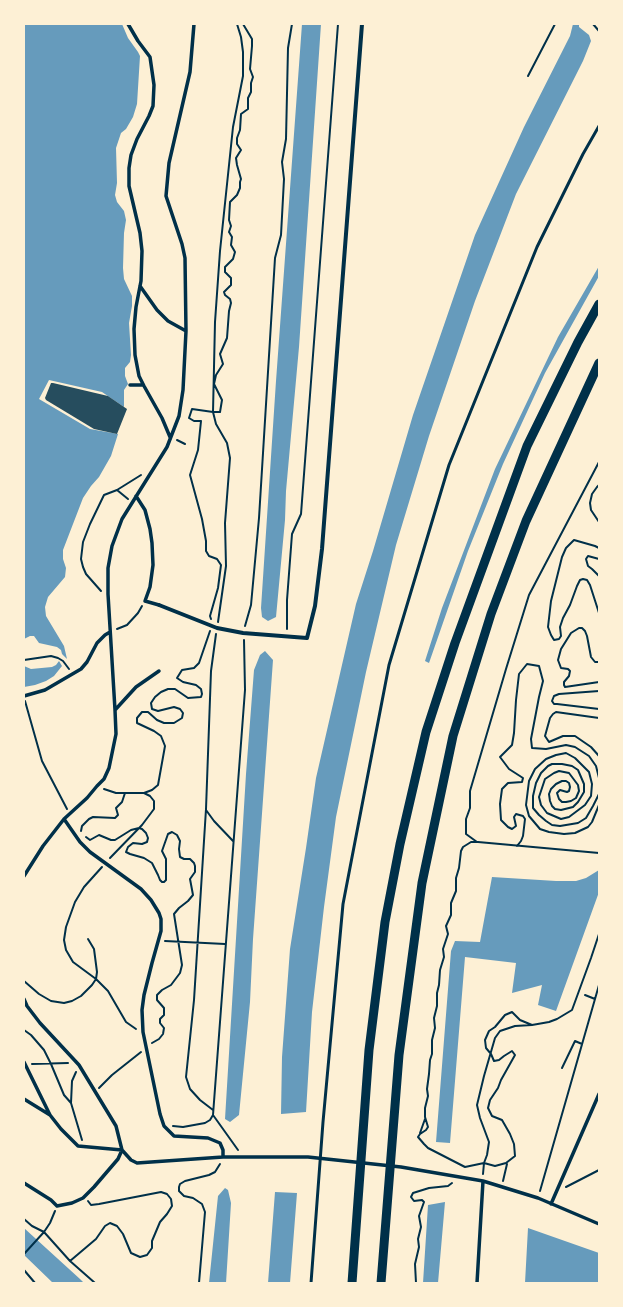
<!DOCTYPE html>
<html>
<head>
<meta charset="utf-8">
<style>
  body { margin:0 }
  #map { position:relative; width:623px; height:1307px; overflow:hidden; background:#fdf0d5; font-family:Karla,sans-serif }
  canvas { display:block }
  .frame { position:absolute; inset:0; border:25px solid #fdf0d5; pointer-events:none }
</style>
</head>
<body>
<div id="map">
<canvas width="623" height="1307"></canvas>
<div class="frame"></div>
</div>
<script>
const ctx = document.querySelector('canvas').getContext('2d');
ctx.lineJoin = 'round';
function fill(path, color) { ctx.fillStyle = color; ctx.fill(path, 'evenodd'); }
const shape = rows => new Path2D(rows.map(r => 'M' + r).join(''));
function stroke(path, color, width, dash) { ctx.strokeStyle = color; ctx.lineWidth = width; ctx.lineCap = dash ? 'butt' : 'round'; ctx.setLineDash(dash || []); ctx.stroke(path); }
const water = shape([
  [24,24,122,24,128,38,138,52,140,56,137,104,133,117,126,129,121,133,116,148,117,183,115,195,117,202,124,211,126,220,124,233,123,268,124,279,132,296,132,306,129,323,131,355,130,362,125,368,125,376,128,384,124,390,124,407,102,392,49,380,39,399,90,429,118,434,111,456,99,477,91,486,83,498,63,550,63,559,66,568,65,577,48,597,45,607,46,616,64,646,67,659,62,654,61,650,57,647,39,643,34,636,30,636,24,639],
  [302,24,321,24,299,347,286,491,285,520,276,617,268,621,262,617,261,608,276,381],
  [573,24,579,24,579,27,589,35,591,41,583,61,516,194,475,301,429,436,396,545,366,672,336,817,324,907,312,1012,306,1112,281,1114,282,1057,290,949,306,848,316,778,356,604,373,551,413,415,475,235,524,127,570,36],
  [599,266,599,276,545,373,503,464,468,551,429,663,425,661,442,608,495,469,558,337],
  [265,651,273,660,253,939,250,1002,239,1115,230,1122,225,1119,246,774,254,670,260,655],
  [59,661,62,666,54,676,46,681,35,685,24,687,24,666,31,669,52,667,56,665],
  [599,870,599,892,556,1011,538,1005,542,985,512,993,516,963,465,957,450,1143,436,1142,451,951,455,941,480,942,492,877,556,881,576,881,586,878],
  [225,1188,228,1190,231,1203,226,1283,209,1283,218,1196],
  [275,1192,297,1193,290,1283,268,1283],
  [445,1202,438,1283,423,1283,428,1205],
  [24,1228,80,1279,84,1283,53,1283,24,1255],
  [528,1228,599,1253,599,1283,525,1283]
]);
const building = shape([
  [51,383,53,383,108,396,127,409,117,434,94,429,46,400,45,398]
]);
const path = shape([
  [593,24,599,31],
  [528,76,555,24],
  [177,440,185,444],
  [599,485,597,487,592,494,590,503,591,510,599,522],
  [117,490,128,499],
  [599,548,595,546,574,540,566,548,562,557,551,601,548,627,551,635,554,640,559,639,561,636,560,627,563,618,570,605,577,586,580,580,583,579,587,580,590,585,599,613],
  [599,559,588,556,586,559,588,566,592,569,599,576],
  [101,591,86,574,83,567,81,559,83,542,90,524,104,495,117,490,141,475],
  [211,619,210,616,218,588,221,565,217,559,209,556,206,551,206,541,202,519,190,475,198,450,201,421,194,421,189,418,192,409,213,412,220,412,222,400,214,384,216,375,223,364,220,354,227,338,229,311,231,303,230,299,225,295,224,292,231,285,231,278,225,272,225,267,233,259,235,252,231,245,232,237,229,232,231,226,229,220,230,202,237,195,240,188,240,182,241,179,237,165,236,158,241,150,237,144,237,138,240,130,241,114,248,109,248,98,251,92,251,83,253,77,250,69,252,46,252,39,243,24],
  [218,622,226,566,225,523,230,458,227,443,216,424,213,412,215,322,220,251,233,127,243,76,243,52,241,37,237,24],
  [245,626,251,605,259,518,275,258,281,235,284,179,282,162,286,139,288,48,292,24],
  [117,629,127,625,138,613,142,606],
  [287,629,287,600,292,534,301,514,338,24],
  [24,660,51,656,58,658,63,661,69,669],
  [599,662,595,662,591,657,587,636,585,631,582,628,579,628,571,633,561,649,558,660,561,668,568,669,570,671,569,676,564,682,564,685,565,687,599,682],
  [599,691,559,694,554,696,552,701,554,704,557,704,599,709],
  [25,701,42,761,67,809],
  [599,718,556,712,553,714,550,718,545,736,549,742,563,736,575,736,591,747,599,756],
  [104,789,116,793,144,793,150,796,154,801,154,809,142,825,110,858],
  [599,790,599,794,593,806,586,818,578,823,560,826,552,825,546,821,539,815,533,808,533,796,536,783,541,773,548,766,552,764,562,764,572,766,578,770,584,784,584,792,578,802,573,807,561,810,555,809,552,806,550,801,549,794,551,789,556,784,562,781,566,781,569,783,570,787,569,791,567,792,560,790,557,793,559,799,562,802,566,802,571,801,576,798,579,791,578,785,569,773,559,771,554,773,545,779,539,797,541,805,547,813,561,819,569,817,585,805,591,796,592,784,589,772,575,758,566,753,556,755,546,759,535,769,529,781,526,805,529,816,540,829,549,832,564,834,575,833,588,827,592,822,599,805],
  [144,793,152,790,158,785,165,746,161,736,154,731,137,723,137,718,142,712,148,712,157,720,164,723,174,723,182,718,183,713,180,709,174,707,158,711,152,709,151,703,155,697,161,692,168,689,175,689,188,698,201,697,202,694,201,689,196,685,183,682,177,678,182,670,194,668,199,663,210,631],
  [206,810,214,821,233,841],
  [81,831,82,826,89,819,93,817,115,818,118,815,116,808,122,802,125,793],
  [86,837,90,840,99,835,111,840,115,840,131,830,139,828,142,829,146,833,148,838,147,842,142,844,133,843,128,847,126,852,130,854,144,858,152,863,158,875,160,880,162,882,164,882,166,880,166,859,162,851,168,834,172,832,177,835,180,841,179,849,180,857,184,859,190,859,194,863,195,866,195,872,190,879,193,895,188,901,179,908,174,914,182,965,180,973,171,985,162,990,157,995,157,1000,164,1008,164,1015,160,1019,160,1023,164,1028,163,1034,159,1039,152,1043],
  [477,842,466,834,466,819,470,808,470,791,506,669,529,595,599,462],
  [517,846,521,841,523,836,525,819,523,816,516,814,514,817,516,826,512,829,508,827,501,820,500,804,502,789,508,783,522,782,523,778,509,769,500,757,512,745,514,733,516,700,519,674,527,664,539,666,543,681,539,697,531,739,532,748,546,749,566,745,575,747,589,756,596,766,599,778],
  [102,867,84,887,75,902,66,927,64,940,66,950,73,962,96,979,108,991,126,1022,136,1029],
  [165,941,225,944],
  [24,981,39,994,51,1001,64,1003,72,1001,81,996,92,985,96,979,97,972,94,949,88,939],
  [585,995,595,999],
  [532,1025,520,1020,512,1012,505,1015,495,1027,489,1031,485,1040,486,1048,491,1054,494,1061,499,1060,504,1056,512,1051,515,1055,501,1080,498,1088,490,1100,488,1108,492,1116,502,1120,510,1134,514,1144,515,1156,506,1163,495,1166,484,1163,465,1167,428,1148,424,1144,418,1137,420,1134,426,1130,428,1127,425,1117,425,1108,428,1096,427,1089,429,1074,430,1060,432,1054,432,1040,435,1028,434,1018,437,1006,437,993,439,985,440,970,444,957,443,949,448,934,446,926,451,915,451,903,456,891,456,878,459,868,461,851,463,847,471,842,478,842,599,853],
  [24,1030,31,1035,44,1050,51,1064,64,1095,71,1103,82,1140],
  [32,1064,68,1063],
  [562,1068,575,1041,582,1044],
  [99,1088,112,1075,141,1052],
  [71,1103,72,1081,76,1072],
  [213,1110,200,1100,190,1089,186,1077,194,1000,206,809,211,671,216,634],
  [213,1115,238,1150],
  [173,1126,183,1127,205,1123,210,1120,213,1115,245,690,244,640],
  [420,1133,425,1119],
  [483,1174,484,1163,487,1155,489,1142,480,1118,477,1105,484,1076,495,1038,500,1031,515,1026,532,1025,549,1022,557,1019,572,1010,591,958,599,934],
  [503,1181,507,1164],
  [566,1187,599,1170],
  [540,1191,599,985],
  [24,1219,32,1226,44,1232,70,1261,95,1283],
  [24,1254,44,1232,50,1223,55,1211],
  [70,1261,96,1239,105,1226,110,1223,117,1226,123,1234,131,1253,140,1257,147,1255,152,1248,152,1241,160,1222,167,1214,172,1206,171,1199,167,1194,161,1192,99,1204,91,1205,88,1201],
  [24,1270,35,1283],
  [199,1283,205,1212,202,1204,193,1198,184,1196,179,1191,179,1187,180,1184,185,1181,209,1175,215,1172,220,1164],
  [416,1283,415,1264,419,1247,418,1239,421,1227,419,1216,424,1202,422,1200,414,1201,411,1197,413,1193,429,1188,448,1186,452,1183]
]);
const service = shape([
  [311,1283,323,1122,343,904,389,665,449,465,537,247,583,154,599,126]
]);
const pedestrian = shape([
  [128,24,138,41,150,57,154,85,153,106,149,116,137,139,131,155,129,168,129,186,140,233,142,251,141,281,136,307,134,329,135,355,139,376,144,386,162,418,170,437],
  [140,286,157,310,168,321,186,331],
  [130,385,143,385],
  [136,496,145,510,150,529,152,543,153,565,150,587,145,601,159,605],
  [24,696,45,690,81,669,87,662,97,643,105,635,110,632],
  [115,710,136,687,159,671],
  [64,819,80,842,90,852,141,889,151,900,159,913,161,919,161,931,152,963,144,995,142,1010,143,1032,160,1114,164,1126,174,1136,208,1138,220,1143,223,1150,223,1157],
  [24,876,43,846,64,819,87,798,97,786,104,779,109,768,116,734,115,710,108,594,108,568,112,546,122,519,167,447,179,416,183,390,186,331,185,258,182,244,166,196,169,163,190,72,194,24],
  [24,999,27,1006,40,1023,79,1065,116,1126,122,1150,131,1160,137,1163,223,1157,308,1157,401,1167,483,1181,538,1198,599,1224],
  [24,1062,50,1115],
  [24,1099,50,1115,61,1129,78,1146,122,1150],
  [24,1183,51,1200,57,1206,72,1203,83,1198,94,1187,118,1159,122,1150],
  [551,1204,599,1094],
  [477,1283,483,1181]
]);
const minor = shape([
  [159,605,217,628,243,633,307,638,315,606,322,549,362,24]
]);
const trunk = shape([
  [352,1283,369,1050,385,922,400,844,426,732,455,643,527,446,578,342,599,304],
  [381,1283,399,1055,422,883,453,736,491,614,526,521,599,363]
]);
fill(water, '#669bbc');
fill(building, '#264d5e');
stroke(path, '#003049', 2);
stroke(service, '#003049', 3);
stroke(pedestrian, '#003049', 3.5);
stroke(minor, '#003049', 4);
stroke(trunk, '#003049', 9);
</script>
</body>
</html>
